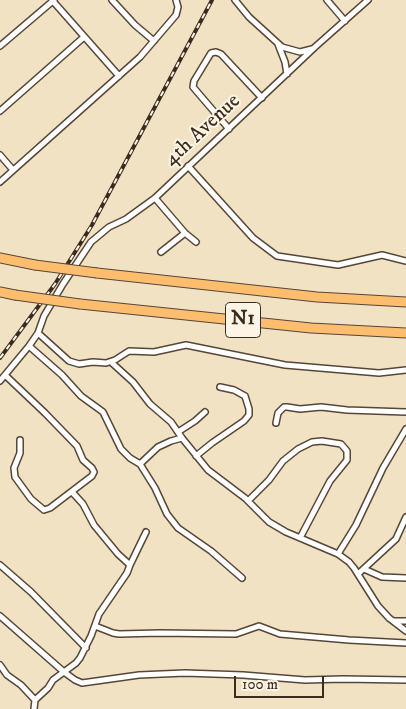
<!DOCTYPE html>
<html>
<head>
<meta charset="utf-8">
<style>
  body { margin:0 }
  #map { position:relative; width:406px; height:709px; overflow:hidden; background:#f2e2c4; font-family:"IM FELL DW Pica",serif }
  canvas { display:block }
  .scale { position:absolute; left:234px; top:676px; width:90px; height:22px; box-sizing:border-box; border:2px solid #3b2a1e; border-top:0; padding-left:6px; font-size:15px; line-height:18px; white-space:nowrap; color:#3b2a1e; -webkit-text-stroke:4px #fcf5e5; paint-order:stroke }
</style>
</head>
<body>
<div id="map">
<canvas width="406" height="709"></canvas>
<div class="scale">100 m</div>
</div>
<script>
const ctx = document.querySelector('canvas').getContext('2d');
ctx.lineJoin = 'round';
const shape = rows => new Path2D(rows.map(r => 'M' + r).join(''));
function stroke(path, color, width, dash) { ctx.strokeStyle = color; ctx.lineWidth = width; ctx.lineCap = dash ? 'butt' : 'round'; ctx.setLineDash(dash || []); ctx.stroke(path); }
function drawText(font, color, halo, rows, align = 'center') {
  ctx.font = font + ' "IM FELL DW Pica",serif'; ctx.lineWidth = 4; ctx.setLineDash([]); ctx.textBaseline = 'middle'; ctx.strokeStyle = halo; ctx.fillStyle = color; for (const [text, x, y, turn = 0] of rows) {
    ctx.save(); ctx.translate(x, y); ctx.rotate((+turn || 0) * Math.PI / 180); ctx.textAlign = isNaN(turn) ? turn : align; if (halo) ctx.strokeText(text, 0, 0); ctx.fillText(text, 0, 0); ctx.restore();
  }
}
const street = shape([
  [52,0,119,76],
  [112,0,135,25,154,41],
  [235,0,249,17,282,47,300,52,312,49],
  [327,0,345,21],
  [278,44,285,62,287,74],
  [0,46,54,0],
  [0,111,84,37],
  [229,129,193,87,194,81,211,53,216,52,221,54,262,98],
  [0,155,13,170],
  [188,166,253,238,277,256,338,265,382,255,406,261],
  [0,182,140,57,176,15,178,7,176,0],
  [155,198,185,233,196,242],
  [161,252,185,233],
  [38,333,69,361,79,364,93,362,106,363,115,360,129,351,154,352,186,345,285,365,379,373,406,370],
  [29,346,62,375,81,396,103,412,121,449,130,458,140,464],
  [111,362,133,382,150,404,171,422,182,438,208,470,245,498,269,522,286,532,338,554,349,562,354,568,378,606,389,618,406,631],
  [5,375,45,413,77,446,83,460,92,468,94,472,92,476,50,508,44,510,31,499,15,477,14,468,20,453,20,440],
  [0,381,29,346,38,333,44,316,63,284,91,242,109,227,126,219,155,198,315,47,368,0],
  [276,423,278,413,284,407,287,407,300,409,321,407,347,410,406,412],
  [178,432,195,421,205,412],
  [182,438,171,441,158,447,140,464,155,488,167,514,178,528,211,551,242,578],
  [196,456,212,443,244,421,249,415,249,409,245,396,234,390,220,387],
  [248,501,269,480,283,461,298,449,312,442,322,441,341,444,347,451,347,460,330,481,300,538],
  [338,554,356,525,383,468,406,429],
  [0,565,31,592,86,648],
  [130,565,146,532],
  [364,569,382,577,406,578],
  [358,574,396,539,406,517],
  [0,616,64,672,75,680,82,683,139,675,185,673,243,675,305,680,343,679,406,680],
  [394,621,406,621],
  [95,626,113,633,119,634,160,633,236,634,259,626,280,634,349,640,406,643],
  [0,665,7,675,21,685,35,700],
  [34,709,35,700,48,688,53,680,76,663,80,658,91,636,99,614,127,573,130,565,118,554,94,525,83,504,72,492]
]);
const highway = shape([
  [0,258,35,265],
  [97,273,317,297,406,302],
  [0,292,15,295],
  [80,304,311,328,406,333]
]);
const rail = shape([
  [0,358,55,284,92,225,212,0]
]);
const highwayBridge = shape([
  [35,265,97,273],
  [15,295,80,304]
]);
const shields = [
  [243,320,35]
];
const shieldNames = [
  ["N1",243,320]
];
const streetNames = [
  ["4th Avenue",203,131,-43]
];
stroke(street, '#564637', 8);
stroke(highway, '#564637', 11);
stroke(street, '#fff', 5);
stroke(highway, '#fcbd6f', 9);
stroke(rail, '#3b2a1e', 4);
stroke(rail, '#fcf5e5', 2, [5.5]);
stroke(highwayBridge, '#564637', 11, []);
stroke(highwayBridge, '#fcbd6f', 9);
for (const [x, y, w] of shields) { const box = new Path2D(); box.roundRect(x - w / 2, y - 17.5, w, 35, 4); ctx.fillStyle = '#fcf5e5'; ctx.fill(box); stroke(box, '#3b2a1e', 1); }
drawText('bold 20px', '#3b2a1e', null, shieldNames);
drawText('21px', '#3b2a1e', '#fcf5e5', streetNames);
</script>
</body>
</html>
